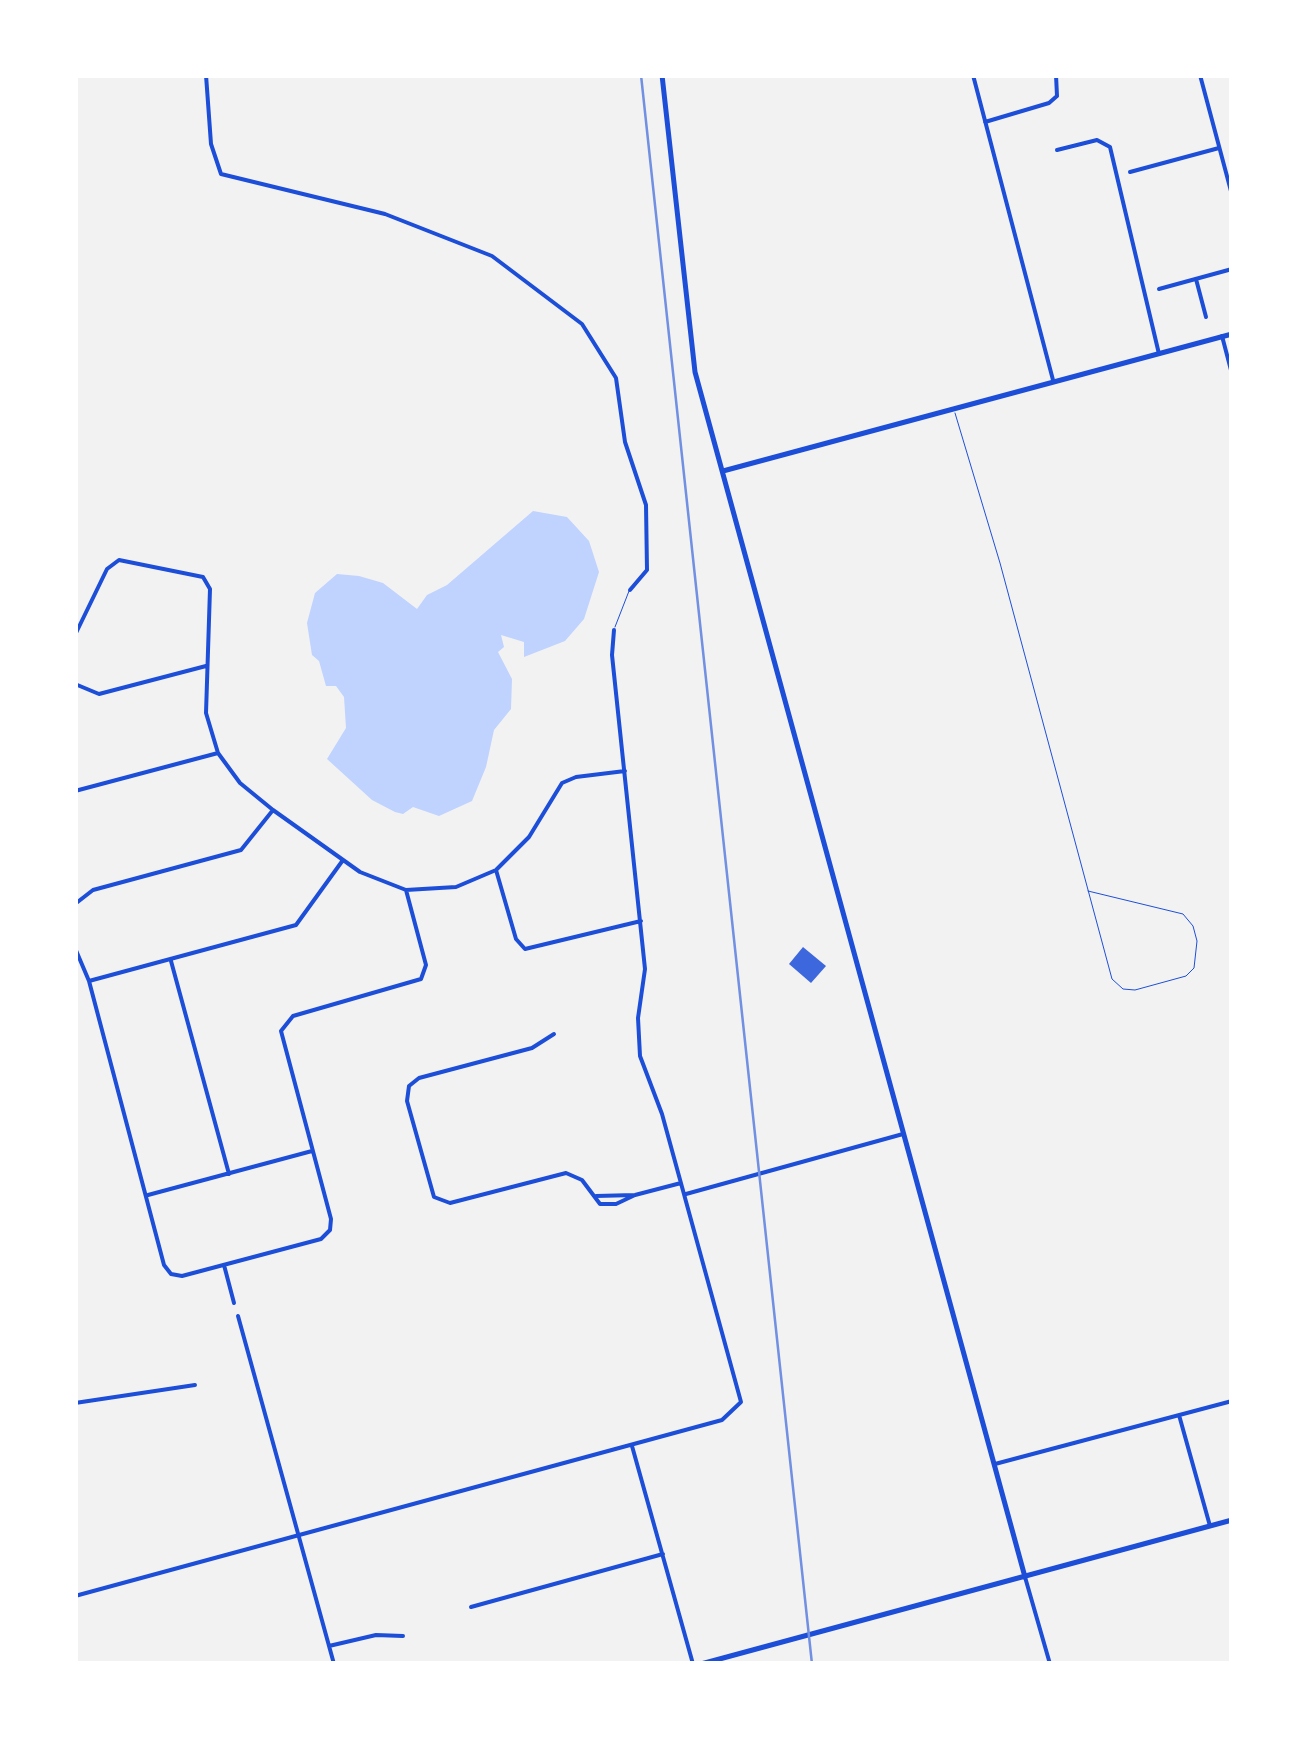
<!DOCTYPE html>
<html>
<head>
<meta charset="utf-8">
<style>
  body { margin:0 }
  #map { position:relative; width:1307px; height:1739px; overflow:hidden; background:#f2f2f2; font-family:"DM Sans",sans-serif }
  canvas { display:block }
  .frame { position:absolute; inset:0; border:78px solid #fff; pointer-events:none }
</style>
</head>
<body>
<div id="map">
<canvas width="1307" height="1739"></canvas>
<div class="frame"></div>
</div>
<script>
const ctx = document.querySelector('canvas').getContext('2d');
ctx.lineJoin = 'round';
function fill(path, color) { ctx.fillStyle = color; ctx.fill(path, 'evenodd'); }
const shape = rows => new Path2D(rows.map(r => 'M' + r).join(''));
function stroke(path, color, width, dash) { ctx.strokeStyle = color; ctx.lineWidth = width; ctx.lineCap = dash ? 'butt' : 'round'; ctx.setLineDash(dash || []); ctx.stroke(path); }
const water = shape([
  [533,511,567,517,589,541,599,572,584,619,565,641,524,657,524,642,501,635,504,647,498,652,512,679,511,709,494,730,486,767,472,801,439,816,413,807,403,814,395,812,372,800,327,759,346,728,344,697,336,686,326,686,319,661,312,655,307,623,315,593,337,574,359,576,383,583,417,609,427,595,447,585]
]);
const building = shape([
  [803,947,826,966,811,983,789,964]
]);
const service = shape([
  [955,413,1000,563,1112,979,1123,989,1135,990,1186,976,1194,968,1197,941,1193,926,1183,914,1088,891],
  [615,627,629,591]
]);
const minor = shape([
  [206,75,211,144,221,174,385,214,492,256,582,324,616,378,625,442,646,505,647,570,630,590],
  [973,75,1053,380],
  [1200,75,1232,195],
  [985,122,1049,103,1057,96,1056,75],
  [1057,150,1097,140,1110,147,1159,354],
  [1130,172,1219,148],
  [1196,279,1206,317],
  [1159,289,1232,269],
  [1222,336,1232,374],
  [75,635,107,569,119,560,203,577,210,589,206,713,218,753,240,783,273,810,360,872,406,890,456,887,496,870,529,837,562,783,576,777,625,771],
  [75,684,99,694,206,666],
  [75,791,218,753],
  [496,870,516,939,525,949,641,921],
  [75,904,93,890,241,850,273,810],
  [75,948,89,981,164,1265,171,1274,182,1276,321,1239,330,1230,331,1219,281,1031,293,1016,421,979,426,965,406,890],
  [171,961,229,1174],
  [89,981,296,925,343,860],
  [554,1034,532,1048,419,1078,409,1086,407,1101,434,1197,450,1203,566,1173,582,1180,600,1204,616,1204,635,1195],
  [686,1194,903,1134],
  [148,1195,312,1151],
  [596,1196,635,1195,681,1183],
  [224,1265,234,1303],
  [238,1316,334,1664],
  [75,1403,195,1385],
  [1179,1415,1210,1526],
  [632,1446,693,1664],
  [995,1464,1232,1401],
  [1025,1577,1050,1664],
  [75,1596,722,1420,741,1402,662,1114,640,1056,638,1018,645,969,612,655,614,630],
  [471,1607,663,1554],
  [329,1646,376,1635,403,1636]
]);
const tertiary = shape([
  [662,75,695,372,1025,1577],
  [723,471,1232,334],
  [701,1664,1232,1520]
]);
const rail = shape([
  [641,75,812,1664]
]);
fill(water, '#bfd3fe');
fill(building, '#3d67dc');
stroke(service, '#1d4ed8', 1);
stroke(minor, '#1d4ed8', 4);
stroke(tertiary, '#1d4ed8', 5);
stroke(rail, '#7290e2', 2.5);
</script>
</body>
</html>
